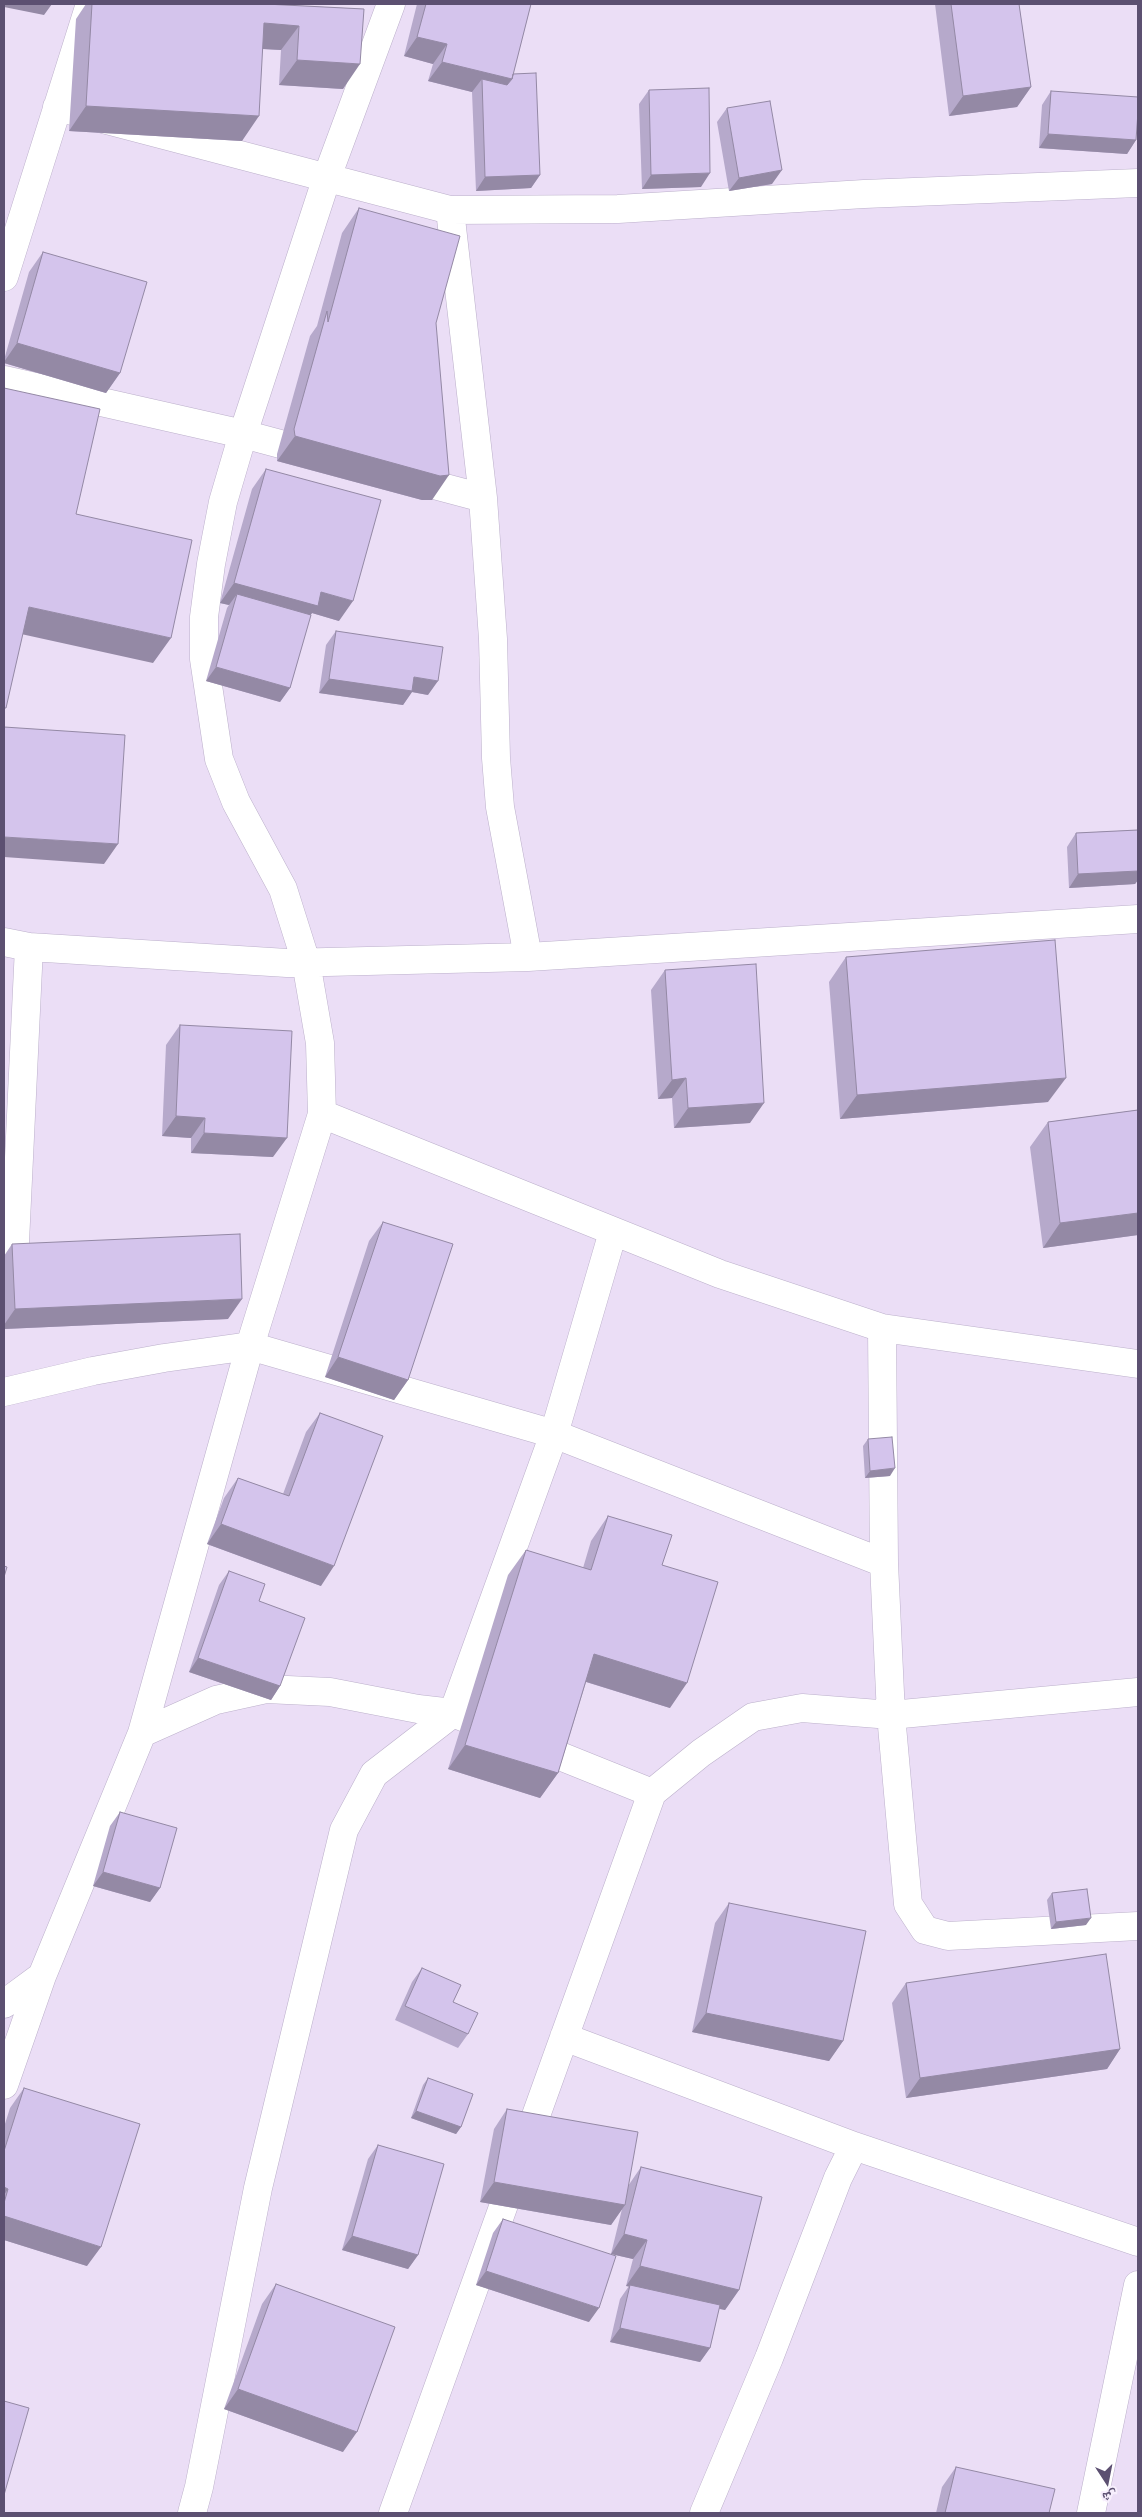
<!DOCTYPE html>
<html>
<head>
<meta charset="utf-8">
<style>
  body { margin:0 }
  #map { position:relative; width:1142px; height:2517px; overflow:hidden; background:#f3e9fa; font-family:"Noto Sans","Noto Naskh Arabic",sans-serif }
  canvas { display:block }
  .frame { position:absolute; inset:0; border:5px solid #5c5071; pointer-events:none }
  .north { position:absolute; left:1082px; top:2457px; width:50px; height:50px; -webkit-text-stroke:4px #f7effd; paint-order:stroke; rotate:169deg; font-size:14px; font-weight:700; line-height:20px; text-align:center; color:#5c5071 }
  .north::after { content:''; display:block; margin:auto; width:18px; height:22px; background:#5c5071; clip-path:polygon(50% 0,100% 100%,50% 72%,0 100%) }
</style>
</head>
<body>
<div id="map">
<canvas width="1142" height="2517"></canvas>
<div class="frame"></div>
<div class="north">ش</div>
</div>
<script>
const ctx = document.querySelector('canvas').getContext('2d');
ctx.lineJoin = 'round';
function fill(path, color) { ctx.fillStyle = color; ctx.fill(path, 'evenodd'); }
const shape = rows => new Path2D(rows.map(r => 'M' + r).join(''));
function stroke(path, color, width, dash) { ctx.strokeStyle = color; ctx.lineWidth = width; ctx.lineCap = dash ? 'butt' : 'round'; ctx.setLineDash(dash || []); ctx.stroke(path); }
const residential = shape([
  [4,4,1138,4,1138,2513,4,2513]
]);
const minor = shape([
  [391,4,327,177,243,434,223,502,211,564,204,617,204,659,219,759,236,802,283,889,306,962,320,1043,322,1114,720,1274,882,1328,1138,1364],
  [57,107,450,210],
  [4,277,90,4],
  [4,380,243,434,314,453],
  [404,477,483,498],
  [4,942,29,947,287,963,528,957,1138,919],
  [528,957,500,807,496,758,493,639,483,498,450,210,618,209,864,194,1138,183],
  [4,1302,14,1263,29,947],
  [4,1392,93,1371,164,1358,250,1346,322,1114],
  [1138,1692,891,1715,908,1904,925,1930,948,1936,1138,1926],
  [142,1733,250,1346,554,1434,884,1563],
  [4,2004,42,1976,142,1733,216,1700,266,1689,330,1692,418,1709,453,1713,554,1434,613,1232],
  [564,2037,854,2146,1138,2242],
  [4,2085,42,1976],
  [192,2513,199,2487,258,2188,344,1830,374,1774,453,1713,652,1793,701,1753,753,1717,802,1708,891,1715,884,1563,882,1328],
  [393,2513,652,1793],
  [704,2513,769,2358,838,2178,854,2146],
  [1091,2513,1138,2285]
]);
const wall = shape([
  [86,4,265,4,364,9,343,89,279,85,281,50,263,49,242,141,69,131,76,19],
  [417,4,531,4,513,74,540,175,531,188,476,191,472,92,428,81,433,64,404,56],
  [935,4,1019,4,1031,87,1017,107,949,116],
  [649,90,701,187,642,189,639,104],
  [1051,91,1136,140,1127,154,1039,148,1042,105],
  [727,108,772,184,729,191,717,122],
  [359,208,436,323,432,500,422,500,277,461,277,454,310,336,317,326,342,233],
  [43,252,120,373,106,393,4,363,4,360,29,272],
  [266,469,339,621,312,613,310,616,290,688,280,702,206,681,227,608,229,605,220,603,252,489],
  [336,631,428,695,412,692,403,705,319,693,326,645],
  [1138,830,1138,880,1135,884,1069,888,1067,847,1076,833],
  [846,957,1048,1102,840,1119,829,982],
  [665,970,750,1123,674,1128,672,1098,658,1099,651,990],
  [180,1025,273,1157,191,1153,191,1138,162,1136,166,1045],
  [1138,1110,1138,1235,1043,1248,1030,1147,1048,1122],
  [383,1222,408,1380,394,1400,325,1377,369,1241],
  [12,1244,228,1319,4,1329,4,1256],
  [320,1413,321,1586,207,1544,224,1498,238,1478,283,1494,306,1432],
  [868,1439,890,1476,865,1478,863,1446],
  [608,1516,662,1565,670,1708,586,1682,558,1773,540,1798,448,1769,508,1575,526,1550,583,1568,591,1541],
  [229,1571,259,1601,280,1686,271,1700,189,1672,219,1585],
  [120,1812,160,1888,150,1902,93,1886,110,1826],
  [1052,1893,1086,1925,1051,1929,1047,1900],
  [729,1903,843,2041,829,2061,692,2032,715,1923],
  [422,1968,453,2002,468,2034,458,2048,395,2020,412,1982],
  [906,1983,1120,2049,1107,2069,906,2098,892,2003],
  [428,2078,461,2127,456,2134,411,2118,423,2085],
  [24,2088,87,2266,4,2240,4,2127,10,2108],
  [507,2109,628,2186,641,2167,739,2290,725,2310,719,2309,710,2348,700,2362,610,2342,620,2299,629,2286,626,2286,633,2259,611,2254,622,2209,611,2225,480,2202,494,2129],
  [378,2145,418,2255,408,2269,342,2250,368,2159],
  [503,2219,589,2322,476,2285,493,2233],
  [276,2284,343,2452,224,2409,262,2304],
  [956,2467,1049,2513,936,2513,942,2487]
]);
const shadedWall = shape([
  [4,4,52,4,44,15,4,7],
  [264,23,299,26,281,50,247,48],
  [417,37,447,44,433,64,404,56],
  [297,60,360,64,343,89,279,85],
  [442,62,512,79,498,99,482,79,472,92,428,81],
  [1031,87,1017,107,949,116,963,96],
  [86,106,259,116,242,141,69,131],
  [1048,134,1136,140,1127,154,1039,148],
  [782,170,772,184,729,191,739,178],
  [710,173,701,187,642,189,651,175],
  [540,175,531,188,476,191,485,177],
  [17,343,120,373,106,393,4,363,4,362],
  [295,436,449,475,432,500,422,500,277,461],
  [234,583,321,592,353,601,339,621,312,613,304,625,237,594,229,605,220,603],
  [29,607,171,638,153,663,12,632],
  [216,667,290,688,280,702,206,681],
  [414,677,438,681,428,695,412,692,403,705,319,693,329,679],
  [4,837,118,844,104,864,4,857],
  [1138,871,1138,880,1135,884,1069,888,1078,874],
  [686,1078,672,1098,658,1099,672,1080],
  [1066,1078,1048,1102,840,1119,857,1095],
  [764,1103,750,1123,674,1128,688,1108],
  [176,1116,205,1118,191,1138,162,1136],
  [204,1133,287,1138,273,1157,191,1153],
  [1138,1213,1138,1235,1043,1248,1060,1223],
  [242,1299,228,1319,4,1329,4,1325,15,1309],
  [338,1357,408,1380,394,1400,325,1377],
  [895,1468,890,1476,865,1478,870,1471],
  [221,1524,334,1566,321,1586,207,1544],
  [594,1654,687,1683,670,1708,577,1679],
  [198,1658,280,1686,271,1700,189,1672],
  [465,1745,558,1773,540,1798,448,1769],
  [103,1872,160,1888,150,1902,93,1886],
  [1091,1918,1086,1925,1051,1929,1056,1922],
  [706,2013,843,2041,829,2061,692,2032],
  [1120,2049,1107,2069,906,2098,920,2078],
  [416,2111,461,2127,456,2134,411,2118],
  [494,2182,625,2205,611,2225,480,2202],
  [4,2187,8,2189,4,2195],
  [4,2216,101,2247,87,2266,4,2240],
  [624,2234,647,2240,633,2259,611,2254],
  [352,2236,418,2255,408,2269,342,2250],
  [640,2266,739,2290,725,2310,626,2286],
  [486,2271,599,2308,589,2322,476,2285],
  [620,2328,710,2348,700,2362,610,2342],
  [238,2389,357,2432,343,2452,224,2409]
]);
const building = shape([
  [92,4,265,4,364,9,360,64,297,60,299,26,264,23,259,116,86,106,92,4],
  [426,4,531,4,512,79,442,62,447,44,417,37,426,4],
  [951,4,1019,4,1031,87,963,96,951,4],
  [536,73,540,175,485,177,482,79,507,85,512,79,513,74,536,73],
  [709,88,710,173,651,175,649,90,709,88],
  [1051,91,1138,97,1138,112,1136,140,1048,134,1051,91],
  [770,101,782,170,739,178,727,108,770,101],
  [359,208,460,236,436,323,449,475,440,476,295,436,294,429,327,311,328,322,359,208],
  [43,252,147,282,120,373,17,343,43,252],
  [4,388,100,409,76,514,192,540,171,638,29,607,6,708,4,708,4,388],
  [266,469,381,500,353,601,321,592,318,606,234,583,266,469],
  [237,594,311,615,290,688,216,667,237,594],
  [336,631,443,647,438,681,414,677,412,691,329,679,336,631],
  [4,727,125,735,118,844,4,837,4,727],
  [1138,830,1138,871,1078,874,1076,833,1138,830],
  [1055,940,1066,1078,857,1095,846,957,1055,940],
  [756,964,764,1103,688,1108,686,1078,672,1080,665,970,756,964],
  [180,1025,292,1031,287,1138,204,1133,205,1118,176,1116,180,1025],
  [1138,1110,1138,1213,1060,1223,1048,1122,1138,1110],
  [383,1222,453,1244,408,1380,338,1357,383,1222],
  [240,1234,242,1299,15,1309,12,1244,240,1234],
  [320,1413,383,1436,334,1566,221,1524,238,1478,289,1496,320,1413],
  [892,1437,895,1468,870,1471,868,1439,892,1437],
  [608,1516,672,1535,662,1565,718,1582,687,1683,594,1654,558,1773,465,1745,526,1550,591,1570,608,1516],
  [4,1566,7,1567,4,1577,4,1566],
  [229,1571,265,1584,259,1601,305,1618,280,1686,198,1658,229,1571],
  [120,1812,177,1828,160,1888,103,1872,120,1812],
  [1087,1889,1091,1918,1056,1922,1052,1893,1087,1889],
  [729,1903,866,1931,843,2041,706,2013,729,1903],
  [1106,1954,1120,2049,920,2078,906,1983,1106,1954],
  [422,1968,461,1985,453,2002,478,2013,468,2034,405,2006,422,1968],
  [428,2078,473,2094,461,2127,416,2111,428,2078],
  [24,2088,140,2124,101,2247,4,2216,4,2203,8,2189,4,2187,4,2151,24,2088],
  [507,2109,638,2132,625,2205,494,2182,507,2109],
  [378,2145,444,2164,418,2255,352,2236,378,2145],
  [641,2167,762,2197,739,2290,640,2266,647,2240,624,2234,641,2167],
  [503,2219,616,2256,599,2308,486,2271,503,2219],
  [276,2284,395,2327,357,2432,238,2389,276,2284],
  [630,2285,720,2305,710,2348,620,2328,630,2285],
  [4,2401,29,2408,4,2495,4,2401],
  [956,2467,1055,2489,1049,2513,945,2513,956,2467]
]);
fill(residential, '#ebdef6');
stroke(minor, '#bcb0cb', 29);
stroke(minor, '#fff', 28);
fill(wall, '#b6a9cb');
fill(shadedWall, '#9489a5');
fill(building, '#d4c4ec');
stroke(building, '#9489a5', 1);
</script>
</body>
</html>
